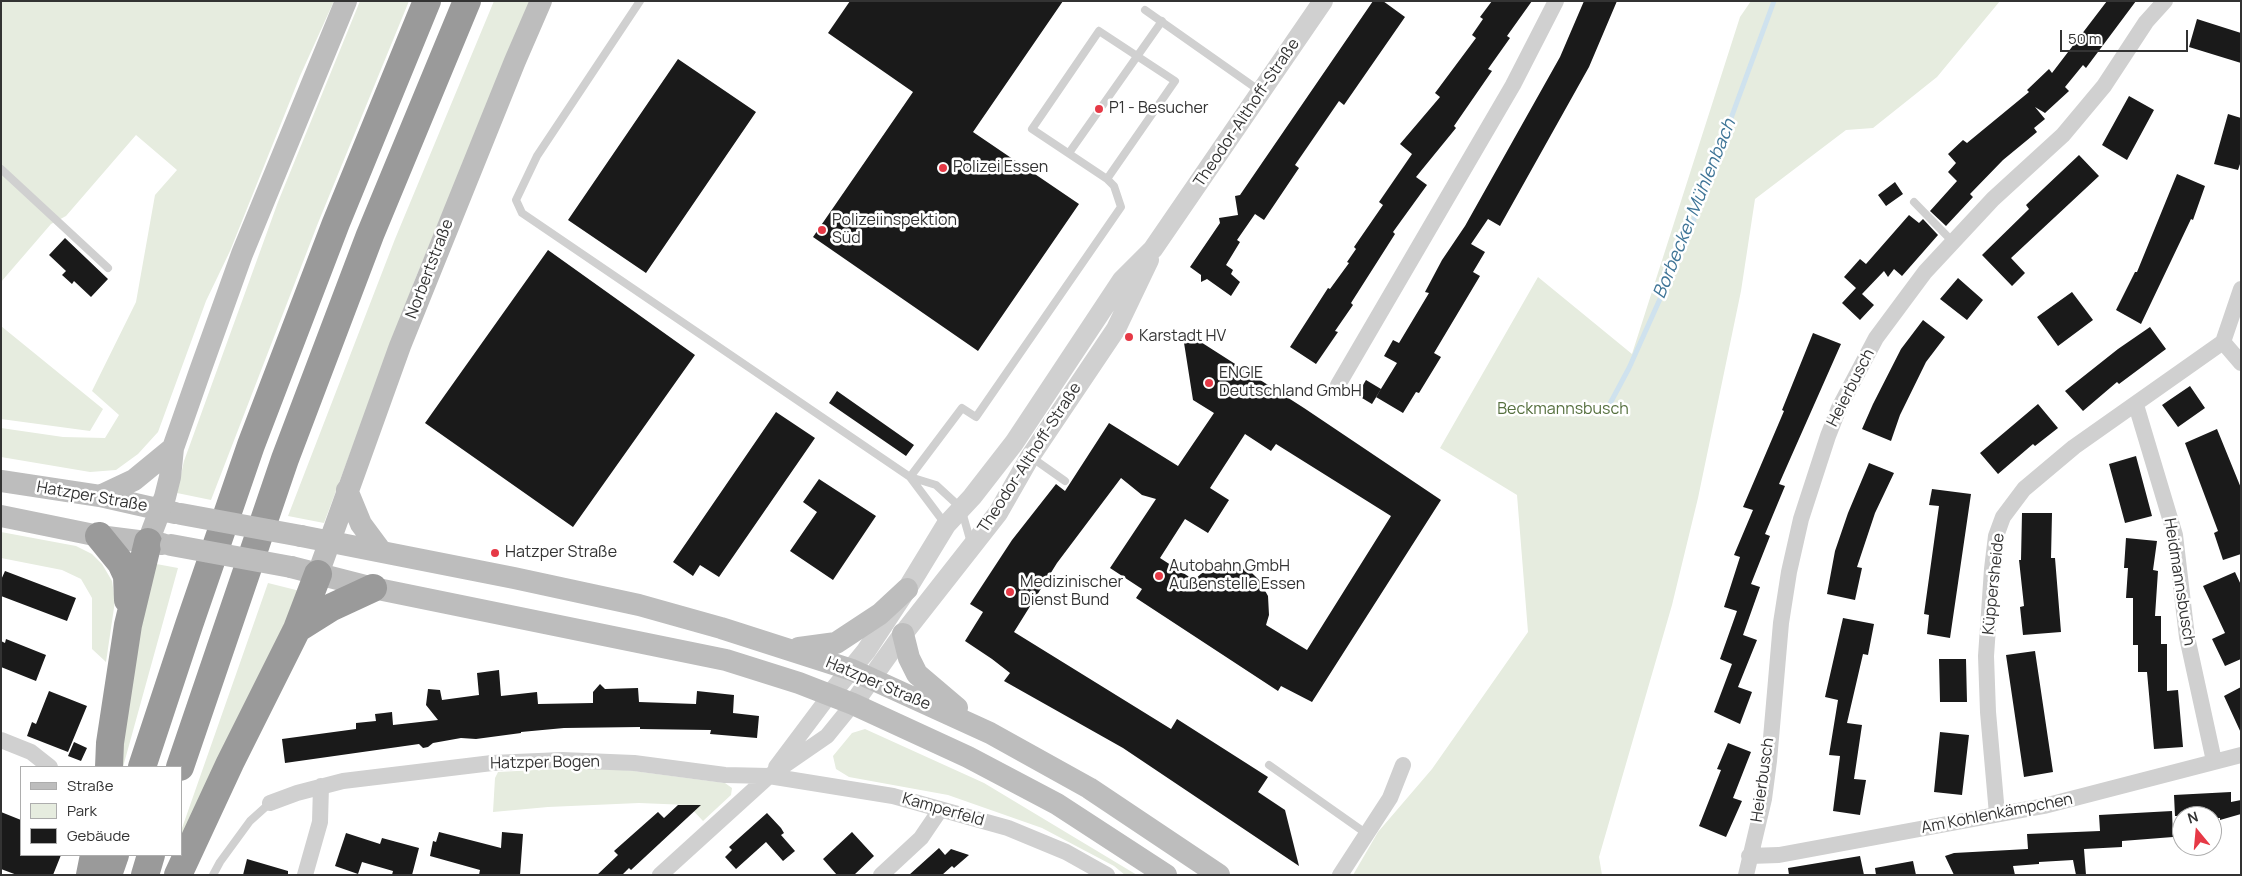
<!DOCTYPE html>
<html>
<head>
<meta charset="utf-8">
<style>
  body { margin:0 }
  #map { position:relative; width:2242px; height:876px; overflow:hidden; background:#fff; font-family:Manrope,sans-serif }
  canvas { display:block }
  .frame { position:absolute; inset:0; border:2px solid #333; pointer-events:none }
  .legend { position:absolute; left:20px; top:766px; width:162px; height:90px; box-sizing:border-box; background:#fff; border:1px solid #adadad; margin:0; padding:6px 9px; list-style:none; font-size:15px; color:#333 }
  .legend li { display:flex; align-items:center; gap:10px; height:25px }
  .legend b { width:25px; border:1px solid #adadad }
  .north { position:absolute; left:2172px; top:806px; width:50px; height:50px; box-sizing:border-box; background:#fff; border:1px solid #adadad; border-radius:50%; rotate:343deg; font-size:14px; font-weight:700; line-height:20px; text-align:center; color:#333 }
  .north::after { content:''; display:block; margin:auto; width:18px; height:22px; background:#e63946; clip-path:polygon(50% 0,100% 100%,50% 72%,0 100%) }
  .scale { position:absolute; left:2060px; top:30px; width:128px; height:22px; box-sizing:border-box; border:2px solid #333; border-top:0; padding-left:6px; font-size:15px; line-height:18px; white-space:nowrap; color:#333; -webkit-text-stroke:4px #fff; paint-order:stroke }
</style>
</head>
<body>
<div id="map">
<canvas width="2242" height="876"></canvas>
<div class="frame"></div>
<ul class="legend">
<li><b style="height:6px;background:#bdbdbd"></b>Straße</li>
<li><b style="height:14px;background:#e6ecdf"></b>Park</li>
<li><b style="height:14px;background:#1a1a1a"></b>Gebäude</li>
</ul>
<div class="north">N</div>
<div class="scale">50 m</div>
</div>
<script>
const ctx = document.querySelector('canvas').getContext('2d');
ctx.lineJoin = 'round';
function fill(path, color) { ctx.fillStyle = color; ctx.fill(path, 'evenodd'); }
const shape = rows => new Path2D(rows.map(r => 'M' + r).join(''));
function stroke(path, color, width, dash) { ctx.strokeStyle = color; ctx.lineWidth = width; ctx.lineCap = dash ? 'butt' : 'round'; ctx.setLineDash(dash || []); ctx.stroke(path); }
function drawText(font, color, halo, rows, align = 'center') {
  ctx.font = font + ' Manrope,sans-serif'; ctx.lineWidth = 5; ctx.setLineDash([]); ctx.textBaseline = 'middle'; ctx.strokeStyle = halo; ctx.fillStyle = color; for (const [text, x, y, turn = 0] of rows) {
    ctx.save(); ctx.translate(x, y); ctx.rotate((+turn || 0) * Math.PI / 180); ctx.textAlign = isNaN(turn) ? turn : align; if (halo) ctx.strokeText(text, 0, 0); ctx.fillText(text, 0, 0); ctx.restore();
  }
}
const green = shape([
  [1,1,334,1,300,76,230,251,206,301,158,432,138,454,116,470,90,472,1,457,1,428,63,437,105,438,119,415,92,391,136,302,155,195,177,170,136,135,66,216,51,224,1,282],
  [360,1,409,1,318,223,211,500,177,493,184,461,278,202],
  [494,1,530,1,416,277,324,523,288,516,395,239],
  [1751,1,2000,1,1937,77,1873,128,1846,130,1755,199,1741,291,1698,498,1672,605,1599,857,1602,875,1353,875,1378,832,1432,769,1528,632,1517,495,1440,448,1538,277,1632,354,1740,17],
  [1,326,103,409,90,431,1,419],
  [1,532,76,546,92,554,102,564,112,581,115,601,106,662,92,649,92,598,81,579,62,570,1,558],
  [151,563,178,568,123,767,117,767],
  [268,583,300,591,181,844,181,831],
  [865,729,984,783,1137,875,1125,875,1114,866,1042,828,948,795,849,777,836,769,833,756,852,733],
  [592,767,634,771,725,783,732,788,731,795,703,821,688,805,639,803,548,807,493,812,495,778,498,772]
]);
const stream = shape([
  [1605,413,1629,368,1686,241,1774,1]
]);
const building = shape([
  [850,1,1063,1,973,132,1079,204,978,351,813,237,913,92,828,33],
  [1373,1,1383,1,1405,17,1344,105,1339,101,1295,165,1299,168,1264,220,1255,214,1237,240,1240,242,1226,265,1233,270,1231,274,1240,282,1231,296,1207,279,1201,282,1201,275,1190,267,1220,223,1219,218,1238,215,1235,196,1240,195],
  [1492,1,1532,1,1507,36,1510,38,1488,69,1492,71,1454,126,1456,128,1416,177,1427,185,1393,232,1395,234,1351,303,1353,305,1335,331,1338,332,1316,364,1290,347,1328,288,1330,289,1349,263,1347,262,1356,249,1354,247,1383,205,1379,202,1412,154,1400,144,1440,97,1435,93,1476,38,1472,35,1483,19,1480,17],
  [1584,1,1617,1,1589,67,1500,226,1488,219,1471,244,1485,252,1473,272,1480,276,1434,353,1441,357,1419,393,1416,392,1403,413,1376,397,1397,363,1384,356,1393,340,1399,343,1429,293,1425,292,1442,260,1465,226,1560,57],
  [2107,1,2136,1,2086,68,2083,65,2065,87,2069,91,2045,113,2035,107,2045,119,2034,128,2037,132,2003,160,1970,194,1973,197,1946,226,1930,211,1957,181,1948,172,1956,163,1948,154,1963,140,1967,143,2029,92,2027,90,2049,69,2052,73],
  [2197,19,2241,33,2241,63,2189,47],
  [678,59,756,112,646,273,568,220],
  [2129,96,2154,110,2127,160,2102,145],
  [2228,114,2241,118,2241,161,2238,170,2214,164],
  [2079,155,2099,176,2011,258,2025,273,2012,286,1982,255,2029,209,2026,205],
  [2177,174,2205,186,2193,220,2191,219,2141,324,2116,310,2135,272,2137,272],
  [1895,182,1903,194,1886,206,1878,195],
  [1909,215,1919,223,1923,219,1938,235,1902,276,1894,269,1888,277,1884,271,1862,294,1874,305,1860,320,1842,303,1856,288,1844,277,1860,259,1866,264],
  [65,238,108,279,91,297,74,281,72,284,62,275,66,271,49,255],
  [548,250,695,355,573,527,425,423],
  [1958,278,1983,300,1967,320,1940,299],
  [2072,292,2093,320,2058,346,2037,317],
  [1923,320,1945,337,1926,362,1900,415,1891,441,1862,429,1873,404,1901,349],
  [2150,327,2166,349,2119,384,2117,382,2083,411,2065,391,2118,349],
  [1182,330,1304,408,1441,500,1312,702,1281,686,1278,691,1136,598,1142,589,1110,568,1156,499,1142,495,1121,478,1057,563,1014,632,1171,729,1177,719,1268,777,1258,792,1285,810,1299,866,1123,748,1004,681,1010,673,992,659,965,641,983,612,970,604,1012,540,1056,484,1065,491,1109,423,1178,466,1214,413,1193,400],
  [1245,434,1271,451,1276,444,1391,516,1307,650,1266,625,1269,615,1268,596,1259,580,1252,573,1238,566,1220,565,1202,573,1194,580,1160,558,1185,519,1208,533,1229,500,1210,488],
  [1813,333,1841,344,1779,484,1785,486,1765,534,1770,536,1751,584,1760,587,1743,635,1757,640,1738,687,1752,692,1740,724,1714,712,1732,664,1720,659,1737,611,1724,607,1740,557,1734,555,1753,510,1743,507,1784,411,1782,410],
  [1366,380,1381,389,1372,404,1357,395],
  [2190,386,2205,408,2178,427,2162,405],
  [837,391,914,445,906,456,829,403],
  [2038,404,2058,428,2035,446,2033,444,1998,474,1980,453],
  [776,412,815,438,719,577,700,565,693,576,673,562],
  [2217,429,2241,488,2241,554,2223,560,2214,533,2218,531,2185,443],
  [2136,456,2152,516,2125,523,2109,464],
  [1869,463,1894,473,1875,513,1857,567,1862,568,1855,600,1827,594,1835,551,1848,513],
  [819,479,876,516,833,580,790,551,817,512,803,502],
  [1932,489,1971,494,1950,638,1927,634,1929,615,1924,614,1939,506,1929,505],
  [2022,513,2052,513,2051,558,2055,558,2061,632,2023,635,2020,607,2024,606,2019,560,2021,560],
  [2126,538,2157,541,2153,570,2158,571,2155,616,2161,616,2161,644,2167,644,2167,691,2178,690,2183,747,2154,749,2147,672,2138,672,2138,645,2133,645,2133,598,2126,598,2128,568,2124,568],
  [5,571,76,598,67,621,1,596,1,580],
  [2235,572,2241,585,2241,659,2225,666,2212,639,2225,633,2203,586],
  [1843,618,1874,624,1868,655,1863,654,1847,723,1862,725,1854,779,1866,780,1860,815,1833,811,1840,756,1829,755,1838,700,1825,697],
  [6,639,46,655,36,681,1,667,1,641,5,643],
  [2035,651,2053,772,2024,777,2006,655],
  [1939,659,1966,659,1967,702,1940,702],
  [499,670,501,696,537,692,538,704,593,703,593,692,600,684,605,689,638,688,639,702,696,704,697,691,734,695,733,713,759,716,757,738,710,734,711,730,640,729,640,727,564,728,521,732,521,733,476,739,461,738,433,743,428,747,423,748,419,744,285,763,282,739,356,729,356,723,376,721,375,714,384,713,392,712,393,725,438,720,426,705,428,689,440,690,442,700,479,695,477,673],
  [2241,687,2241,733,2224,696],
  [49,691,87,706,68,752,27,736,32,722,36,724],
  [1940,732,1969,735,1962,795,1934,792],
  [74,742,87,748,81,761,68,756],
  [1728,743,1751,752,1733,798,1742,801,1726,837,1699,826,1721,770,1717,769],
  [2231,792,2231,802,2241,800,2241,814,2220,820,2220,818,2212,818,2212,816,2175,816,2174,795],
  [678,805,701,805,631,870,629,868,622,875,597,875,618,855,614,851,658,812,664,818],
  [2172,811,2173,837,2122,841,2122,847,2084,849,2086,875,2076,875,2073,860,2039,862,2039,864,2013,866,2015,875,1954,875,1945,856,1954,853,2028,849,2027,834,2100,831,2099,815],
  [1,812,21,820,21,855,61,855,53,875,17,875,1,869],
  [767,813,781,828,784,833,781,835,795,851,783,861,766,842,736,869,725,857,732,850,729,847],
  [439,832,501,848,502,832,523,834,520,875,479,875,480,870,430,856,433,841,436,842],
  [852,832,874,856,854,875,837,875,823,859],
  [346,833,380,844,382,838,419,848,412,875,392,875,393,871,362,862,358,874,335,866],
  [939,848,945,855,951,849,969,855,954,868,952,866,942,875,909,875],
  [1860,856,1864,875,1789,875,1788,868],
  [247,859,288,871,288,875,243,875],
  [1913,861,1916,875,1876,875,1875,868]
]);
const service = shape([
  [640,1,537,156,516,200,522,213,910,477,936,485,961,508,971,543],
  [1145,10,1260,91],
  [1099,31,1175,81,1107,179,1032,129,1099,31],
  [1069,153,1162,21],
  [1,169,108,268],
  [1914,202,1952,241],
  [1031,457,1065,481],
  [910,477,962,408,976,417,1121,207,1114,186,1107,179],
  [910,477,946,525],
  [1269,765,1367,834],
  [213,875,220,862,250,821,270,803]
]);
const minor = shape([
  [2241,289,2223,342,2241,363],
  [1338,385,1513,85,1556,1],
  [2136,405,2175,535,2187,637,2214,761],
  [1,740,31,752,50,767],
  [776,767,830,695],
  [270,803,297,793,343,781,492,763,562,760,634,763,725,775,769,776,893,796,1008,828,1066,852,1107,875],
  [1997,814,1988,712,1986,656,1992,569,1996,536,2003,517,2024,489,2074,447,2223,342],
  [1749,856,1779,855,2044,806,2241,755],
  [305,875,320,822,321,786],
  [660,875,769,776,827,736,853,704],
  [881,875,921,838,940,810],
  [1340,875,1390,798,1403,765],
  [1746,875,1764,799,1769,761,1781,623,1789,572,1801,519,1828,436,1839,408,1876,338,1925,272,1993,199,2063,135,2104,86,2146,22,2165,1]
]);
const tertiary = shape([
  [830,695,866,651,907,589,946,525,972,497,1014,443,1122,280,1153,249,1323,1],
  [853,704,903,634,998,513,1030,457,1116,329,1149,260]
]);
const secondary = shape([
  [1,481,100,496,175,513],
  [347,490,361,524,381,551],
  [100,496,134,480,173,448],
  [1,516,99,536,162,544],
  [301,536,514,578,639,605,721,628,852,670,990,733,1089,788,1219,875],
  [148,542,165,497,170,477,173,448,200,371,242,254,346,1],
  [291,567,373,588,726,660,799,683,853,704,968,757,1057,804,1166,875],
  [318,574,400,346,515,61,541,1],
  [903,634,909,658,917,674,957,708],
  [799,648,836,643,880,614,907,589]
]);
const motorway = shape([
  [99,536,121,563,127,576,128,600],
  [297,629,332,607,373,588],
  [109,767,110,743,128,625,148,542],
  [142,767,189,625,251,445,336,223,427,1],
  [180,767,285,459,370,235,467,1],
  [90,875,94,855],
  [108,875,115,855],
  [145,875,151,855],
  [178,875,230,763,297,629,318,574]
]);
const secondaryBridge = shape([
  [181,514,301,536],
  [171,545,291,567]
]);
const markers = [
  [1099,109,5,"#e63946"],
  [943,168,5,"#e63946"],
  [822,230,5,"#e63946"],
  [1129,337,5,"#e63946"],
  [1209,383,5,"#e63946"],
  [495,553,5,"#e63946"],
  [1159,576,5,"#e63946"],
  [1010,592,5,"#e63946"]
];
const poiNames = [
  ["P1 - Besucher",1109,109],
  ["Polizei Essen",953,168],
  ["Polizeiinspektion",832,221],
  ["Süd",832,239],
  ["Karstadt HV",1139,337],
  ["ENGIE",1219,374],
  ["Deutschland GmbH",1219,392],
  ["Hatzper Straße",505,553],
  ["Autobahn GmbH",1169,567],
  ["Außenstelle Essen",1169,585],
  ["Medizinischer",1020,583],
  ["Dienst Bund",1020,601]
];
const streetNames = [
  ["Theodor-Althoff-Straße",1247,113,-56],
  ["Norbertstraße",430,269,-69],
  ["Heierbusch",1851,388,-63],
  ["Theodor-Althoff-Straße",1030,458,-57],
  ["Hatzper Straße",92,497,10],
  ["Heidmannsbusch",2179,582,81],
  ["Küppersheide",1994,584,-84],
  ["Hatzper Straße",878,684,23],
  ["Hatzper Bogen",545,763,-1],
  ["Heierbusch",1763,780,-82],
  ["Kamperfeld",943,810,16],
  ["Am Kohlenkämpchen",1997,814,-11]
];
const parkNames = [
  ["Beckmannsbusch",1563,410]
];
const waterNames = [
  ["Borbecker Mühlenbach",1695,209,-68]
];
fill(green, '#e6ecdf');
stroke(stream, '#cfe2ee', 5);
fill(building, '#1a1a1a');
stroke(service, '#d0d0d0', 8);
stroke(minor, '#d0d0d0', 16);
stroke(tertiary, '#d0d0d0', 20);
stroke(secondary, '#bdbdbd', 22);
stroke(motorway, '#9a9a9a', 28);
stroke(secondaryBridge, '#bdbdbd', 22);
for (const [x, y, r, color] of markers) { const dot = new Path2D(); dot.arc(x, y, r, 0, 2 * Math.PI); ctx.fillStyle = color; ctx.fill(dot); stroke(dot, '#fff', 2); }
drawText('16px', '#333', '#fff', poiNames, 'left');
drawText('16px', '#333', '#fff', streetNames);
drawText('16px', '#56703f', '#fff', parkNames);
drawText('italic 18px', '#3f7597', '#fff', waterNames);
</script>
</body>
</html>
